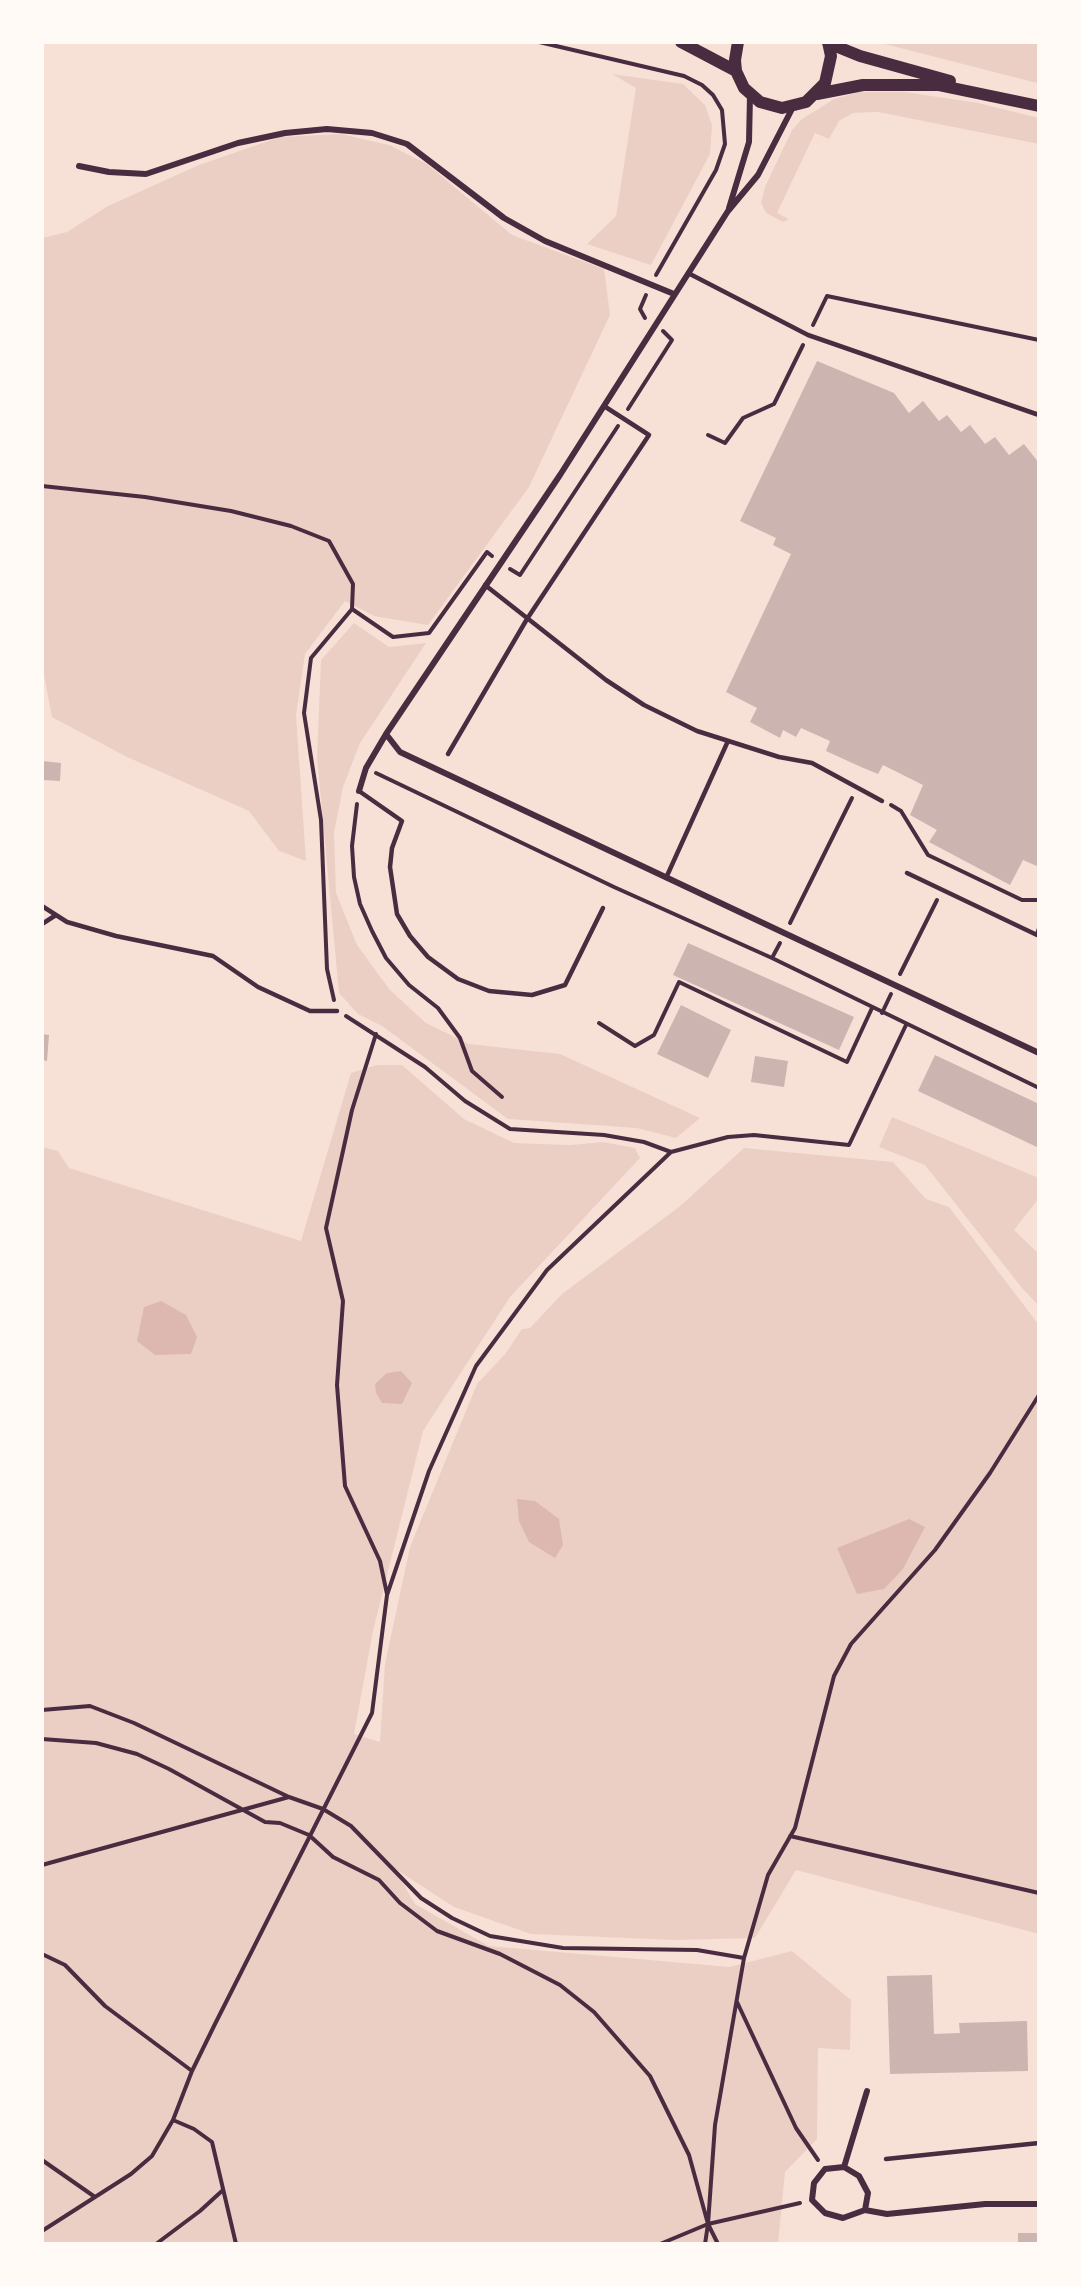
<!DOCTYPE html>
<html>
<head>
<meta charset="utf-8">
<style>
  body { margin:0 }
  #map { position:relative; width:1081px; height:2286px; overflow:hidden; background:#f7e1d7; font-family:"Nunito Sans",sans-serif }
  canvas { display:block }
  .frame { position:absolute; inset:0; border:44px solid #fffaf5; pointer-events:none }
</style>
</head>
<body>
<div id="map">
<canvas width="1081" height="2286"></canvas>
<div class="frame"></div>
</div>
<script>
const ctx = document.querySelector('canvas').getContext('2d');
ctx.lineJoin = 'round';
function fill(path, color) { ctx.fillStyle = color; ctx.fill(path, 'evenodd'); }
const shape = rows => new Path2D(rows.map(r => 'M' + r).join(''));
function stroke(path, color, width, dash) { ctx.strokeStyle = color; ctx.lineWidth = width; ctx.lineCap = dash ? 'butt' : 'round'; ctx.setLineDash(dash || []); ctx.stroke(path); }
const green = shape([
  [877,42,1039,42,1039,82,1037,83],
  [612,74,683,84,705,105,712,125,710,154,651,265,587,244,616,216,636,88],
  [860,92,905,92,978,103,1039,118,1039,144,878,112,853,113,839,121,829,139,815,133,777,213,789,219,783,222,766,213,761,203,765,187,792,130,802,119,834,99],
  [341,134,389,145,427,164,512,235,604,269,610,315,529,487,428,625,374,616,345,601,305,654,296,715,306,861,279,851,249,811,125,756,52,717,42,665,42,238,67,232,108,206,199,165,280,137],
  [354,623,389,647,426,643,360,743,343,787,334,833,336,893,357,945,390,990,426,1023,469,1044,560,1054,700,1118,676,1138,637,1128,508,1119,382,1026,358,1014,339,993,317,757,321,660],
  [377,1065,402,1065,464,1119,514,1143,570,1145,603,1142,635,1148,640,1158,510,1297,423,1431,373,1631,354,1734,380,1742,385,1664,410,1547,477,1384,506,1353,522,1329,530,1328,562,1294,679,1207,744,1148,893,1162,926,1199,949,1207,1039,1325,1039,1934,796,1870,755,1938,675,1940,531,1934,454,1907,394,1868,415,1904,489,1946,730,1967,792,1951,851,2000,850,2050,818,2048,817,2139,785,2172,778,2244,42,2244,42,1147,58,1151,69,1168,301,1241,351,1073],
  [892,1117,1039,1178,1039,1198,1014,1230,1039,1254,1039,1306,1022,1288,925,1165,879,1147]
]);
const water = shape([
  [161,1301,186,1315,197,1337,191,1354,155,1355,137,1341,144,1307],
  [401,1371,412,1383,402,1404,382,1403,376,1393,375,1384,387,1373],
  [517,1499,535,1501,559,1519,563,1545,555,1558,529,1542,519,1521],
  [909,1519,925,1527,903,1569,884,1589,857,1594,837,1548]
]);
const building = shape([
  [817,361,894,393,909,413,923,401,939,421,947,415,961,432,970,425,985,444,995,437,1009,455,1024,444,1039,463,1039,867,1023,860,1010,885,929,842,937,830,910,815,923,785,883,765,878,774,861,767,826,751,830,741,801,728,796,737,783,730,780,738,750,722,757,708,726,692,791,554,773,545,776,538,740,521],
  [42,761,61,763,60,781,42,780],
  [688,943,854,1017,839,1050,673,975],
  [681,1005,731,1030,708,1078,657,1054],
  [42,1034,49,1035,47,1061,42,1060],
  [935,1055,1039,1104,1039,1148,918,1091],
  [755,1056,788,1061,784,1087,751,1082],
  [932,1975,934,2034,960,2033,959,2023,1027,2021,1028,2071,890,2074,887,1976],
  [1018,2233,1039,2233,1039,2244,1018,2244]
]);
const path = shape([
  [539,42,684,76,702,85,713,95,722,110,725,144,716,170,656,275],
  [645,318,640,309,646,295],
  [813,325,827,296,1039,340],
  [628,409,672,340,663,331],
  [708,435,725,443,743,418,774,404,803,345],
  [42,486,145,497,231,511,291,526,329,541,353,584,352,609,311,658,304,713,321,820,327,969,334,1000],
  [510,569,520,575,618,426],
  [352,609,393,637,429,633,487,552,492,556],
  [376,773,614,887,772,958,1039,1088],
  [357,804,352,846,354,877,360,904,372,931,386,958,409,985,438,1008,460,1038,472,1071,502,1097],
  [891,805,901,811,928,855,1022,900,1039,900],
  [790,923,852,798],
  [772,958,780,943],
  [900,974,937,900],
  [882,1013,891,994],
  [346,1016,425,1067,465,1101,510,1129,604,1135,644,1142,671,1152],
  [599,1023,635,1046,654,1035,679,982,847,1062,872,1008],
  [376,1034,352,1110,326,1228,343,1301,337,1385,345,1486,380,1561,387,1594],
  [42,1710,90,1706,134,1723,289,1797,323,1809,351,1826,421,1898,452,1918,490,1936,563,1948,697,1950,744,1958],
  [42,1739,96,1743,137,1754,169,1769,265,1822,280,1823,309,1835,333,1857,379,1880,400,1903,437,1931,500,1954,560,1985,594,2012,650,2076,689,2155,708,2224,705,2244],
  [790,1836,1039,1893],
  [42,1865,289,1797],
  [42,1954,65,1965,105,2006,192,2071],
  [737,2002,796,2128,818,2160],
  [173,2120,194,2129,212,2142,236,2244],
  [42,2160,95,2197],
  [42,2231,131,2174,152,2156,173,2120,192,2071,215,2024,372,1713,387,1595,429,1471,476,1366,547,1270,671,1152,728,1137,754,1135,849,1145,906,1025],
  [156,2244,200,2211,223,2190],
  [660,2244,708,2224,800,2203],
  [718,2244,708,2224,715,2125,744,1958,768,1875,795,1828,834,1676,851,1644,935,1550,990,1473,1039,1395]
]);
const service = shape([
  [688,273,808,335,1039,415],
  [485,585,606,680,644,705,697,731,779,757,812,763,882,801],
  [448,754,527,619,649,435,604,406],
  [359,791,402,821,392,848,390,867,397,914,410,936,428,957,458,979,489,991,532,995,565,985,603,908],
  [907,873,1037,935,1039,929],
  [666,878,728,741],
  [42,906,67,922,116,936,213,956,258,987,310,1011,337,1011],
  [42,924,56,915],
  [886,2159,1039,2143]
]);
const minor = shape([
  [79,166,109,172,146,174,238,143,285,133,327,129,372,133,407,144,504,218,545,241,674,294],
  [729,208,749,142,750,95],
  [386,734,400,752,1039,1053],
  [359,791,366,768,386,734,560,475,728,211,758,175,793,107],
  [844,2167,867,2091],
  [865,2210,868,2193,859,2176,844,2167,825,2169,814,2183,812,2200,825,2213,843,2218,865,2210,887,2214,985,2204,1039,2204]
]);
const secondary = shape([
  [681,42,736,71],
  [738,42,735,60,736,71,744,88,760,102,782,108,806,102,825,83,831,56,828,42],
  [828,43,860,56,950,81],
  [817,94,863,85,938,85,1039,106]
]);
fill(green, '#ebcfc5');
fill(water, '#dcb8b0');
fill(building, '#ccb4b1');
stroke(path, '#4a2c40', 4);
stroke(service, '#4a2c40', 4.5);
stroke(minor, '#4a2c40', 6);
stroke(secondary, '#4a2c40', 12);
</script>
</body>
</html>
